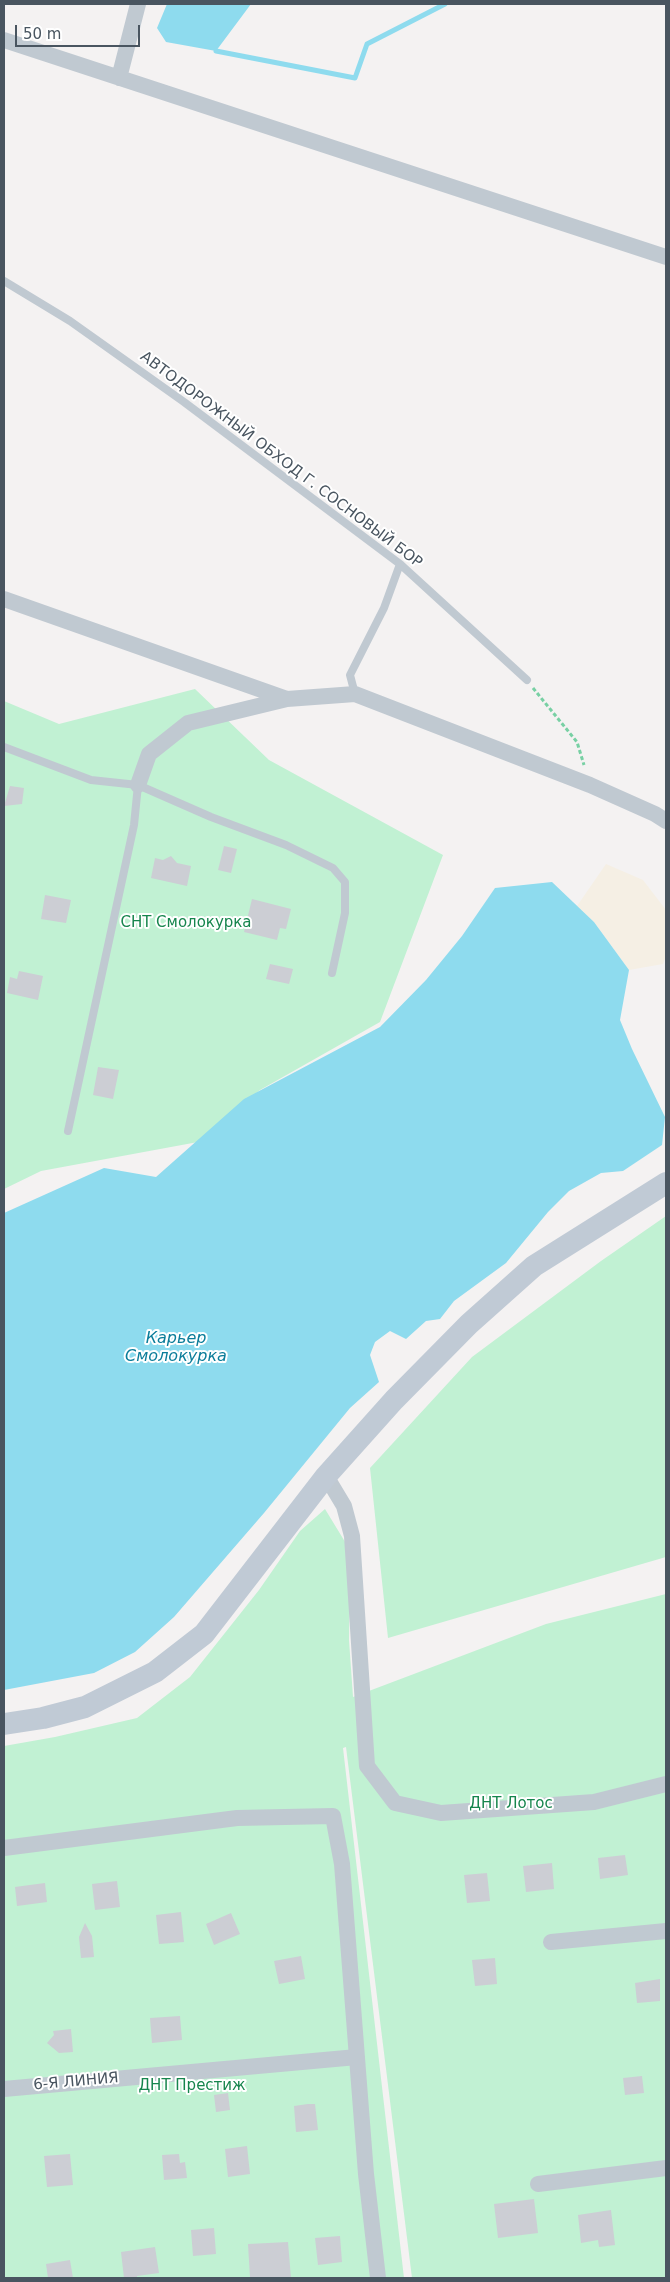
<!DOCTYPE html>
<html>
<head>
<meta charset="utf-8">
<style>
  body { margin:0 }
  #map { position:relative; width:670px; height:2282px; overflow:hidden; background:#f4f2f2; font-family:"DejaVu Sans",sans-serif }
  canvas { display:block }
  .frame { position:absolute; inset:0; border:5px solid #495560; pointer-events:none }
  .scale { position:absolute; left:15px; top:25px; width:125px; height:22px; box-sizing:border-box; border:2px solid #495560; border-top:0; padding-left:6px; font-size:15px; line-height:18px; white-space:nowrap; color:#495560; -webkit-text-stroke:4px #fff; paint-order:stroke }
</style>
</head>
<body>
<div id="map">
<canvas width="670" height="2282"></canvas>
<div class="frame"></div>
<div class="scale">50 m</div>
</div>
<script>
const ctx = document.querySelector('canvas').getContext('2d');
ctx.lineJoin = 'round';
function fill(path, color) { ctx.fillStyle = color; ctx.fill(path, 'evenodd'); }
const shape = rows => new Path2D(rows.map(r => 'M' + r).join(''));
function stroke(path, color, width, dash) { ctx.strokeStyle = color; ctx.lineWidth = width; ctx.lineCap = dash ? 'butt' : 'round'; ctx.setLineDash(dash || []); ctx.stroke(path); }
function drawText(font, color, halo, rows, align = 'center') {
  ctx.font = font + ' "DejaVu Sans",sans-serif'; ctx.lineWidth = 4; ctx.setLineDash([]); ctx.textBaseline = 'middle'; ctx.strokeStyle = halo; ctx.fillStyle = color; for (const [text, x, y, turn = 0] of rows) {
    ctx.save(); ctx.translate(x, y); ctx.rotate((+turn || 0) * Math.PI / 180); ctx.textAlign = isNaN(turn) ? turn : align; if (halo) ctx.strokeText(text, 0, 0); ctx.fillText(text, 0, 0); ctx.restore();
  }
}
const green = shape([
  [195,689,269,760,443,855,380,1022,260,1090,198,1142,41,1171,4,1189,4,701,59,724],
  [666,1216,666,1557,388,1638,370,1468,472,1357,601,1261],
  [325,1509,350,1550,349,1640,353,1697,546,1624,666,1594,666,2278,412,2278,346,1747,343,1748,404,2278,4,2278,4,1746,55,1737,137,1718,190,1677,259,1590,300,1531]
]);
const sand = shape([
  [606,864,643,880,666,910,666,956,663,964,629,970,594,922,577,906]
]);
const water = shape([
  [167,4,251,4,216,51,166,42,157,28],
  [552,882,594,922,629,970,620,1020,632,1049,665,1117,662,1145,623,1171,601,1173,569,1191,548,1212,506,1263,454,1301,440,1319,426,1321,406,1339,390,1331,375,1342,370,1355,379,1382,350,1408,264,1513,174,1617,135,1652,94,1673,4,1690,4,1213,104,1168,156,1177,244,1099,380,1027,426,980,462,936,495,888]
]);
const stream = shape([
  [216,51,355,78,367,44,445,4]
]);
const building = shape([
  [10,786,24,788,22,804,4,806],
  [224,846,237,849,231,873,218,870],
  [171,856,177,863,191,866,187,886,151,878,155,858,163,860],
  [45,895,71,900,66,923,41,919],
  [252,899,291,909,286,929,280,928,277,940,244,932],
  [270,964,293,969,289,984,266,979],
  [19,971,43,976,38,1000,7,993,10,977,17,979],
  [98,1067,119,1070,113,1099,93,1095],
  [625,1855,628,1875,600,1879,598,1858],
  [552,1863,554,1889,526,1892,523,1866],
  [487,1873,490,1901,467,1903,464,1875],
  [117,1881,120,1907,95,1910,92,1884],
  [45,1883,47,1902,17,1906,15,1887],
  [181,1912,184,1942,159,1944,156,1915],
  [231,1913,240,1934,214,1945,206,1924],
  [85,1923,92,1936,94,1957,81,1958,79,1937],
  [301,1956,305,1979,279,1984,274,1961],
  [495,1958,497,1984,475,1986,472,1960],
  [660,1979,660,2001,637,2003,635,1983],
  [180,2016,182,2040,152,2043,150,2018],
  [71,2029,73,2052,59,2053,47,2043,54,2035,53,2031],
  [642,2076,644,2093,625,2095,623,2078],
  [228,2093,230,2110,216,2112,214,2095],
  [308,2104,315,2104,318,2130,296,2132,294,2106],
  [247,2146,250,2174,228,2177,225,2149],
  [70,2154,73,2185,47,2187,44,2156],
  [179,2154,180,2163,185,2162,187,2178,164,2180,162,2155],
  [534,2199,538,2233,498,2238,494,2204],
  [611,2210,615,2245,599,2247,598,2240,581,2243,578,2215],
  [214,2228,216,2254,193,2256,191,2230],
  [340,2236,342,2262,318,2265,315,2238],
  [288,2242,291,2278,250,2278,248,2244],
  [155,2247,159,2273,137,2276,137,2278,124,2278,121,2252],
  [70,2260,73,2278,48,2278,46,2264]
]);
const path = shape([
  [533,688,577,742,584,765]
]);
const lane = shape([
  [4,281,70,321,184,402,400,564,527,680],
  [355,694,350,675,384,608,400,564],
  [4,747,91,780,138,785,211,817,286,845,333,868,345,882,345,913,332,973],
  [68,1131,134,825,138,785]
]);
const street = shape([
  [4,40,666,257],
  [119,78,138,4],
  [4,599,287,699],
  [138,785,149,754,188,723,287,699,355,694,590,785,655,814,666,821],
  [326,1476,344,1506,352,1536,367,1766,395,1803,441,1813,594,1802,666,1784],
  [4,1848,237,1818,333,1816,342,1864,366,2174,378,2278],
  [551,1942,666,1931],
  [4,2089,357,2057],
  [538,2184,666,2168]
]);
const secondary = shape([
  [4,1724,43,1718,85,1707,155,1672,204,1634,326,1476,394,1400,469,1324,534,1266,666,1183]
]);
const streetNames = [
  ["АВТОДОРОЖНЫЙ ОБХОД Г. СОСНОВЫЙ БОР",281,460,37],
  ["6-Я ЛИНИЯ",76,2082,-5]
];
const parkNames = [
  ["СНТ Смолокурка",186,923],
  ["ДНТ Лотос",511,1804],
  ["ДНТ Престиж",192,2086]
];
const waterNames = [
  ["Карьер",176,1339],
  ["Смолокурка",176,1357]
];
fill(green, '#c1f1d3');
fill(sand, '#f5efe4');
fill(water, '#8edbee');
stroke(stream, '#8edbee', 5);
fill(building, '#ccced4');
stroke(path, '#78d0a4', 3, [4, 2.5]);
stroke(lane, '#c0c9d1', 8);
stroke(street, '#c0c9d1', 16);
stroke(secondary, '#c0cad5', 22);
drawText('15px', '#495560', '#fff', streetNames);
drawText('15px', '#16854d', '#fff', parkNames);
drawText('italic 16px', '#0b7d9a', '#fff', waterNames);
</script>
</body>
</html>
